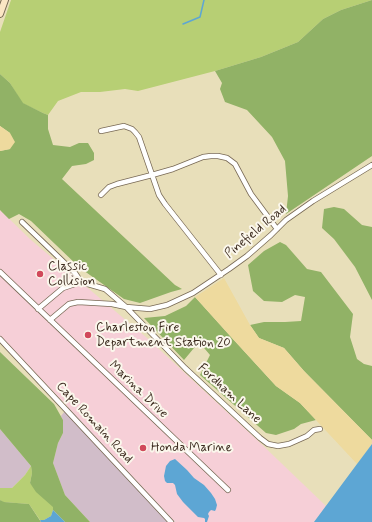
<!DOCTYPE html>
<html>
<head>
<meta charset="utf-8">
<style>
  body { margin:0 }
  canvas { display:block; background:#e8dfba }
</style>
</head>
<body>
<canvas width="372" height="522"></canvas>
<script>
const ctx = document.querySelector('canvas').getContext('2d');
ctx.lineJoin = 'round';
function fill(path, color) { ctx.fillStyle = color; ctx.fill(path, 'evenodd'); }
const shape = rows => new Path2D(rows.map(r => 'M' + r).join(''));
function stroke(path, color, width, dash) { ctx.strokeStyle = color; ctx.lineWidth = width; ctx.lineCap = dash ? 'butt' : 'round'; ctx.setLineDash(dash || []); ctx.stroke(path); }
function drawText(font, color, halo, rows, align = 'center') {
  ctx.font = font + ' Mynerve,sans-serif'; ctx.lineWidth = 4; ctx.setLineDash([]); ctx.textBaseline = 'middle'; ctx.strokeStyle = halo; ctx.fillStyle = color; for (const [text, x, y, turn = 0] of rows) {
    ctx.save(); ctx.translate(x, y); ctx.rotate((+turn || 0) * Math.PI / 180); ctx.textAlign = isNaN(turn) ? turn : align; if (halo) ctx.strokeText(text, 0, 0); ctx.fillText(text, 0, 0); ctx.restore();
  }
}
const built = shape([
  [0,210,31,240,147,338,254,437,326,506,314,522,175,522,68,407,0,336]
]);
const industrial = shape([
  [68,407,175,522,90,522,65,495,53,463,58,443,63,433,63,420,61,416],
  [0,429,31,466,25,475,12,488,0,488]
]);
const green = shape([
  [11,0,372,0,341,10,323,19,298,42,261,57,215,71,138,91,125,89,100,92,81,92,58,101,48,115,43,113,22,103,10,83,0,74,0,32],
  [31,466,32,473,30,483,54,507,51,516,44,520,40,520,29,504,3,502,0,500,0,488,12,488,25,475]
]);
const forest = shape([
  [372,0,372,156,286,214,288,196,285,161,272,137,247,110,225,102,220,89,222,83,215,71,261,57,298,42,323,19,341,10],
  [0,74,10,83,23,103,43,113,48,115,48,129,53,145,70,147,79,143,88,143,94,153,94,160,86,164,72,166,62,179,175,285,182,289,171,292,140,303,124,299,80,268,31,221,19,214,9,219,0,210,0,151,10,149,10,133,0,126],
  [334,207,344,209,362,225,372,227,372,300,355,267,334,239,322,228,324,209],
  [280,242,286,245,307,269,321,272,353,314,350,337,357,359,364,364,372,366,372,440,304,371,284,348,259,338,250,325,264,322,285,322,301,321,305,297,295,295,282,302,264,301,253,291,248,265,264,251],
  [195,297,232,338,276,386,300,403,316,420,301,424,294,429,276,435,266,433,200,375,210,355,199,342,184,360,144,318,165,316,186,306],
  [0,352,54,404,63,420,63,433,58,443,53,463,65,495,90,522,65,522,53,510,53,507,36,492,30,483,32,473,31,466,0,429],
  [0,500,4,502,29,504,41,522,0,522]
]);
const sand = shape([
  [0,126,10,133,15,142,10,149,0,151],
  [224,278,250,325,259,338,284,348,304,371,372,440,372,444,357,464,300,403,276,386,232,338,195,297]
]);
const water = shape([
  [372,444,372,522,314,522,357,464],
  [175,459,187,470,194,478,204,485,211,493,215,499,217,505,216,509,215,511,211,510,209,512,208,514,209,516,207,522,205,522,205,519,204,518,198,517,183,502,177,494,175,485,173,483,167,483,165,481,164,476,166,466,170,461],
  [53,510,65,522,41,522,40,520,44,520,51,516]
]);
const stream = shape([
  [183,24,200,17,204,0]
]);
const street = shape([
  [101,131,124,126,132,129,135,132,139,137,159,195,165,204,221,275],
  [101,195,109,187,117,184,152,175,173,169,203,157,211,156,218,156,227,158,235,164,251,194,277,229],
  [22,222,75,273,81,282],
  [0,272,228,490],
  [38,309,63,288,81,282,105,289,126,307,150,309,167,305,193,293,229,269,247,256,271,235,286,220,313,201,372,165],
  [50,320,69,304,78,302,112,304,126,307,185,368,247,426,260,438,268,444,278,446,289,444,307,436,314,430,320,429],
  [0,339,171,522]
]);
const secondary = shape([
  [0,14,5,0]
]);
const markers = [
  [40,274,4,"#d1495b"],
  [88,335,4,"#d1495b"],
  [143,448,4,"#d1495b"]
];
const streetNames = [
  ["Pinefield Road",256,232,-40],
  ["Marina Drive",138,390,44],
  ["Fordham Lane",229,394,43],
  ["Cape Romain Road",94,423,47]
];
const poiNames = [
  ["Classic",48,267],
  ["Collision",48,282],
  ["Charleston Fire",96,328],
  ["Department Station 20",96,343],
  ["Honda Marine",151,448]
];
fill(built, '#f6cfd7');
fill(industrial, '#d1bdc9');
fill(green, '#b7cf74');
fill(forest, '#91b266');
fill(sand, '#eeda9e');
fill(water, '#5da6d4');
stroke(stream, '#5da6d4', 1.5);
stroke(street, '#786955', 6);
stroke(secondary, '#786955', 8);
stroke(street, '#fff', 4.5);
stroke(secondary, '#fbe6c4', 6);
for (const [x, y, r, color] of markers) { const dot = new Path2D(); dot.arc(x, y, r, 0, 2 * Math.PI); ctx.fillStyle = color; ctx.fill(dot); stroke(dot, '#fbf7ec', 1.5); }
drawText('13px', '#3b2a1e', '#fbf7ec', streetNames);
drawText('13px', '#3b2a1e', '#fbf7ec', poiNames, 'left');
</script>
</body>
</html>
